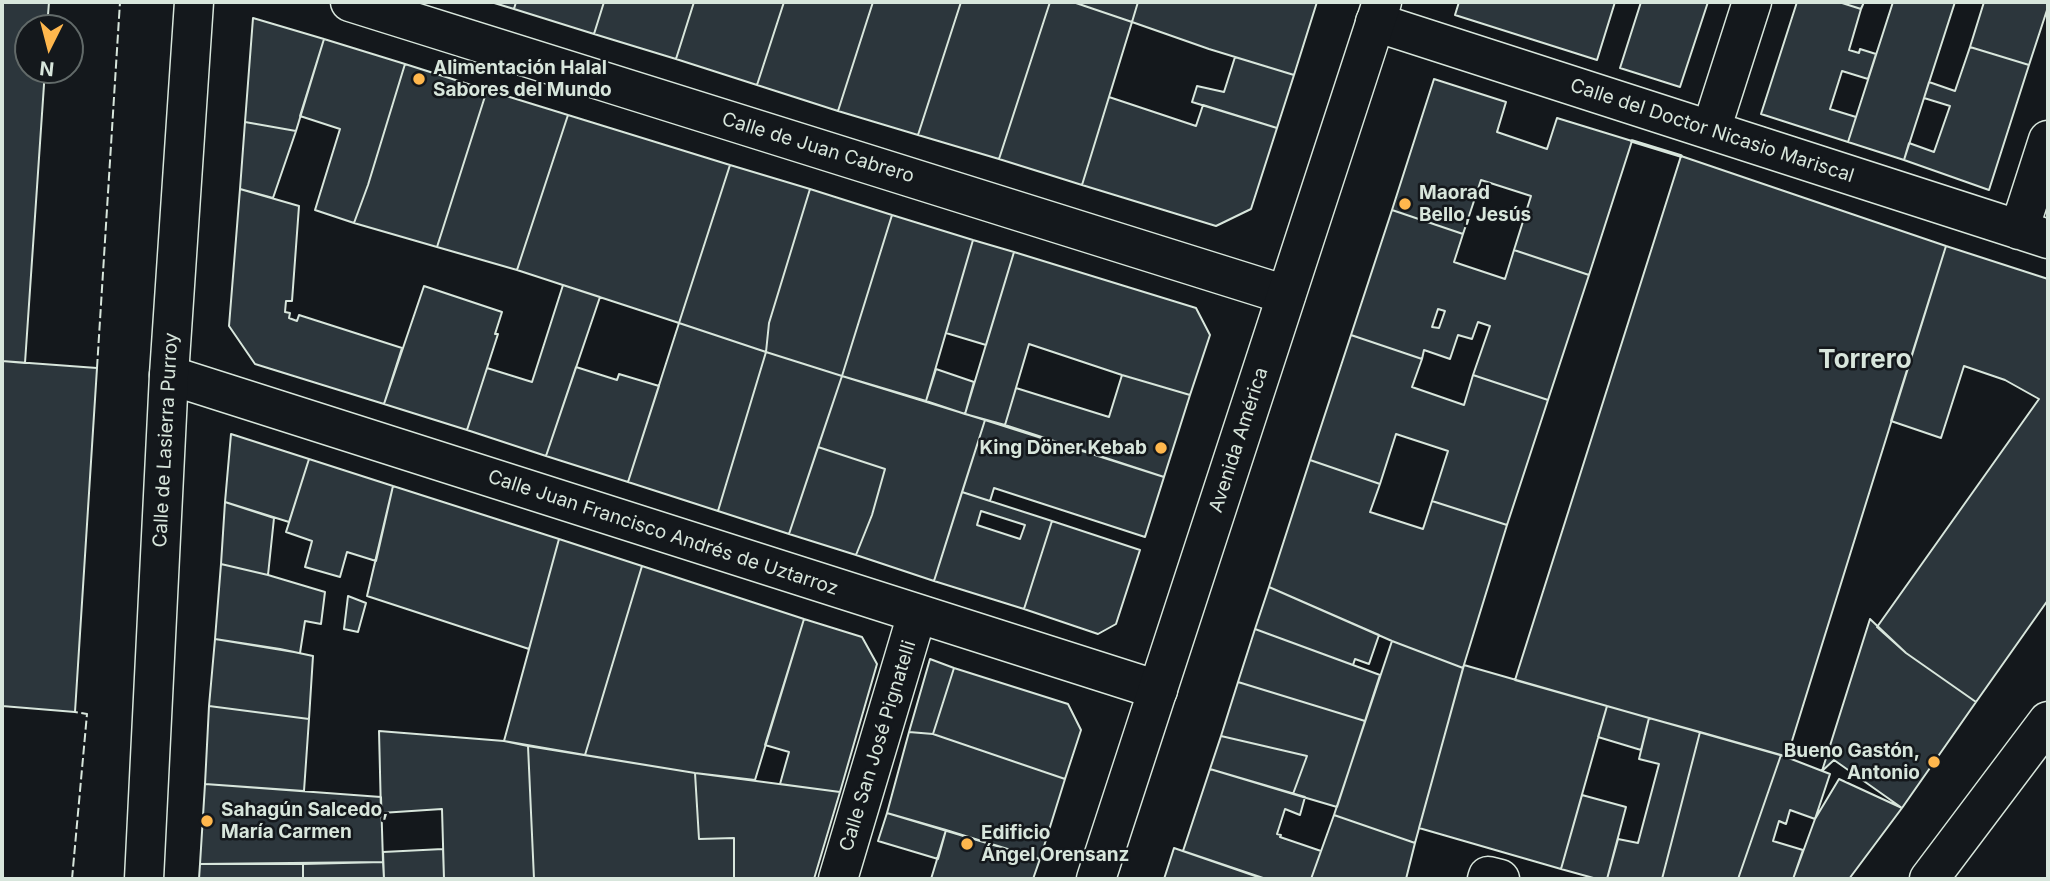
<!DOCTYPE html>
<html>
<head>
<meta charset="utf-8">
<style>
  body { margin:0 }
  #map { position:relative; width:2050px; height:881px; overflow:hidden; background:#14181c; font-family:Inter,sans-serif }
  canvas { display:block }
  .frame { position:absolute; inset:0; border:4px solid #d8e6dc; pointer-events:none }
  .north { position:absolute; left:14px; top:14px; width:70px; height:70px; box-sizing:border-box; background:#14181c; border:2px solid #626a69; border-radius:50%; rotate:186deg; font-size:19px; font-weight:700; line-height:28px; text-align:center; color:#d8e6dc }
  .north::after { content:''; display:block; margin:auto; width:24px; height:32px; background:#ffb74d; clip-path:polygon(50% 0,100% 100%,50% 72%,0 100%) }
</style>
</head>
<body>
<div id="map">
<canvas width="2050" height="881"></canvas>
<div class="frame"></div>
<div class="north">N</div>
</div>
<script>
const ctx = document.querySelector('canvas').getContext('2d');
ctx.lineJoin = 'round';
function fill(path, color) { ctx.fillStyle = color; ctx.fill(path, 'evenodd'); }
const shape = rows => new Path2D(rows.map(r => 'M' + r).join(''));
function stroke(path, color, width, dash) { ctx.strokeStyle = color; ctx.lineWidth = width; ctx.lineCap = dash ? 'butt' : 'round'; ctx.setLineDash(dash || []); ctx.stroke(path); }
function drawText(font, color, halo, rows, align = 'center') {
  ctx.font = font + ' Inter,sans-serif'; ctx.lineWidth = 5; ctx.setLineDash([]); ctx.textBaseline = 'middle'; ctx.strokeStyle = halo; ctx.fillStyle = color; for (const [text, x, y, turn = 0] of rows) {
    ctx.save(); ctx.translate(x, y); ctx.rotate((+turn || 0) * Math.PI / 180); ctx.textAlign = isNaN(turn) ? turn : align; if (halo) ctx.strokeText(text, 0, 0); ctx.fillText(text, 0, 0); ctx.restore();
  }
}
const building = shape([
  [2,2,49,2,47,28,28,28,28,70,45,70,25,363,2,361,2,2],
  [491,2,516,2,514,9,491,2],
  [516,2,604,2,594,34,514,9,516,2],
  [604,2,694,2,676,59,594,34,604,2],
  [694,2,784,2,757,85,676,59,694,2],
  [784,2,873,2,838,111,757,85,784,2],
  [873,2,961,2,918,135,838,111,873,2],
  [961,2,1050,2,999,159,918,135,961,2],
  [1050,2,1073,2,1132,22,1082,185,999,159,1050,2],
  [1073,2,1138,2,1132,22,1073,2],
  [1138,2,1317,2,1294,75,1209,49,1132,22,1138,2],
  [1459,2,1615,2,1597,60,1455,15,1459,2],
  [1641,2,1708,2,1680,87,1620,68,1641,2],
  [1797,2,1839,2,1861,9,1849,50,1859,53,1860,49,1876,54,1868,79,1842,71,1830,109,1856,117,1848,142,1761,114,1797,2],
  [1839,2,1864,2,1861,9,1839,2],
  [1893,2,1955,2,1904,160,1848,142,1893,2],
  [1984,2,2048,2,2048,7,2029,65,1970,47,1984,2],
  [253,18,324,39,296,131,245,122,253,18],
  [324,39,405,64,368,185,354,223,315,210,340,129,300,116,324,39],
  [1970,47,2029,65,1989,190,1904,160,1909,143,1934,152,1950,106,1924,98,1929,82,1955,91,1970,47],
  [1235,57,1294,75,1277,128,1192,102,1197,86,1224,92,1235,57],
  [405,64,487,90,437,247,354,223,368,185,405,64],
  [1434,79,1506,102,1497,132,1547,149,1557,118,1632,141,1589,275,1514,250,1531,196,1481,180,1463,234,1392,210,1434,79],
  [487,90,568,115,517,270,437,247,487,90],
  [1109,97,1196,126,1203,105,1277,128,1251,209,1216,226,1082,185,1109,97],
  [568,115,730,165,679,323,517,270,568,115],
  [245,122,296,131,273,198,240,189,245,122],
  [1681,156,1946,246,1787,757,1515,680,1681,156],
  [730,165,810,189,769,323,766,352,679,323,730,165],
  [240,189,299,206,292,301,286,301,285,312,290,313,289,318,297,321,299,315,402,348,384,404,255,364,229,326,240,189],
  [810,189,892,215,842,376,766,352,769,323,810,189],
  [1392,210,1463,234,1454,262,1505,279,1514,250,1589,275,1548,400,1473,375,1490,326,1478,322,1472,339,1458,335,1450,359,1424,350,1422,359,1351,335,1392,210],
  [1438,309,1445,311,1439,328,1432,327,1438,309],
  [892,215,973,240,926,401,842,376,892,215],
  [973,240,1014,252,986,345,946,333,973,240],
  [1946,246,2048,279,2048,600,1976,702,1906,653,1877,627,2039,399,2005,380,1964,366,1941,438,1891,421,1946,246],
  [1014,252,1196,308,1210,335,1190,395,1122,375,1029,344,1005,425,965,414,1014,252],
  [563,285,600,297,546,456,467,430,487,368,532,382,563,285],
  [424,286,502,312,495,334,498,334,467,430,384,404,424,286],
  [679,323,766,352,718,511,628,482,679,323],
  [1351,335,1422,359,1412,387,1464,405,1473,375,1548,400,1507,525,1432,501,1448,451,1396,434,1380,484,1310,460,1351,335],
  [766,352,842,376,789,534,718,511,766,352],
  [2,361,97,368,75,712,2,706,2,361],
  [576,367,617,380,619,374,659,386,628,482,546,456,576,367],
  [936,369,974,382,965,414,926,401,936,369],
  [1122,375,1190,395,1164,477,1005,425,1016,388,1109,417,1122,375],
  [842,376,985,420,934,581,856,555,872,515,885,469,818,447,842,376],
  [985,420,1164,477,1145,537,994,488,990,501,962,492,985,420],
  [231,434,309,459,289,522,225,502,231,434],
  [818,447,885,469,872,515,856,555,789,534,818,447],
  [309,459,393,486,376,561,347,552,340,577,305,567,312,541,286,532,309,459],
  [1310,460,1380,484,1370,512,1423,529,1432,501,1507,525,1463,668,1392,641,1269,587,1310,460],
  [393,486,559,539,529,649,367,596,393,486],
  [962,492,1052,521,1024,609,934,581,962,492],
  [981,511,1025,525,1020,539,977,525,981,511],
  [225,502,274,518,268,575,221,564,225,502],
  [1052,521,1140,550,1116,624,1098,634,1024,609,1052,521],
  [559,539,642,566,585,755,504,741,559,539],
  [221,564,268,575,325,592,321,624,305,621,300,653,215,639,221,564],
  [642,566,804,619,755,780,695,773,585,755,642,566],
  [1269,587,1379,635,1369,664,1355,659,1353,665,1255,629,1269,587],
  [348,596,366,603,358,632,344,629,348,596],
  [804,619,862,637,877,664,840,792,780,784,789,752,765,745,804,619],
  [1870,619,1906,653,1976,702,1902,808,1834,760,1822,771,1870,619],
  [1255,629,1380,675,1365,721,1238,682,1255,629],
  [215,639,280,649,313,656,309,719,209,706,215,639],
  [1392,641,1463,668,1415,843,1334,815,1392,641],
  [930,659,954,668,933,734,909,732,930,659],
  [1464,665,1607,706,1561,869,1419,828,1464,665],
  [954,668,1068,704,1081,730,1065,779,933,734,954,668],
  [1238,682,1365,721,1337,807,1293,794,1307,756,1221,736,1238,682],
  [209,706,309,719,304,791,205,784,209,706],
  [1607,706,1649,718,1641,750,1598,737,1607,706],
  [1649,718,1700,732,1662,879,1607,879,1618,839,1638,843,1659,764,1639,759,1649,718],
  [379,731,504,741,528,746,534,879,444,879,442,809,381,813,379,731],
  [909,732,933,734,1065,779,1040,859,887,813,909,732],
  [1700,732,1781,755,1738,879,1662,879,1700,732],
  [1221,736,1307,756,1293,794,1210,769,1221,736],
  [528,746,695,773,699,839,734,838,734,879,534,879,528,746],
  [1781,755,1830,774,1815,819,1790,810,1786,824,1779,821,1773,841,1803,850,1793,879,1738,879,1781,755],
  [1210,769,1305,797,1300,815,1285,809,1277,834,1281,835,1280,837,1321,851,1311,879,1266,879,1183,851,1210,769],
  [695,773,840,792,814,879,734,879,734,838,699,839,695,773],
  [1839,779,1902,808,1849,879,1793,879,1815,819,1839,779],
  [205,784,381,797,383,862,200,864,205,784],
  [1582,795,1626,807,1607,879,1597,879,1561,869,1582,795],
  [887,813,946,830,938,859,878,841,887,813],
  [1334,815,1415,843,1406,879,1311,879,1334,815],
  [946,830,1040,859,1033,879,931,879,946,830],
  [1174,848,1261,878,1261,879,1164,879,1174,848],
  [443,849,444,879,384,879,383,852,443,849],
  [383,862,384,879,303,879,303,864,383,862],
  [200,864,303,864,303,879,199,879,200,864]
]);
const street = shape([
  [350,2,1286,295],
  [1375,22,2048,239],
  [1711,130,1752,2],
  [2019,230,2048,140],
  [169,375,1158,690],
  [838,879,917,614],
  [1487,879,1488,876,1500,879]
]);
const secondary = shape([
  [144,879,169,375,194,2]
]);
const primary = shape([
  [1096,879,1382,2],
  [1929,879,2048,721]
]);
const fence = shape([
  [97,368,120,2],
  [72,879,87,714,75,712]
]);
const wall = shape([
  [1632,141,1681,156]
]);
const markers = [
  [419,79,7,"#ffb74d"],
  [1405,204,7,"#ffb74d"],
  [1161,448,7,"#ffb74d"],
  [1934,762,7,"#ffb74d"],
  [207,821,7,"#ffb74d"],
  [967,844,7,"#ffb74d"]
];
const poiNames = [
  ["Alimentación Halal",433,68],
  ["Sabores del Mundo",433,90],
  ["Maorad",1419,193],
  ["Bello, Jesús",1419,215],
  ["King Döner Kebab",1147,448,"right"],
  ["Bueno Gastón,",1920,751,"right"],
  ["Antonio",1920,773,"right"],
  ["Sahagún Salcedo,",221,810],
  ["María Carmen",221,832],
  ["Edificio",981,833],
  ["Ángel Orensanz",981,855]
];
const streetNames = [
  ["Calle del Doctor Nicasio Mariscal",1712,131,18],
  ["Calle de Juan Cabrero",818,148,17],
  ["Calle de Lasierra Purroy",166,440,-87],
  ["Avenida América",1239,440,-72],
  ["Calle Juan Francisco Andrés de Uztarroz",663,533,18],
  ["Calle San José Pignatelli",878,746,-73]
];
const districtNames = [
  ["Torrero",1865,360]
];
fill(building, '#2c363c');
stroke(building, '#d8e6dc', 2);
stroke(street, '#d8e6dc', 41);
stroke(secondary, '#d8e6dc', 41);
stroke(primary, '#d8e6dc', 41);
stroke(street, '#14181c', 38);
stroke(secondary, '#14181c', 38);
stroke(primary, '#14181c', 38);
stroke(fence, '#d8e6dc', 2, [9, 3.5]);
stroke(wall, '#d8e6dc', 3.5);
for (const [x, y, r, color] of markers) { const dot = new Path2D(); dot.arc(x, y, r, 0, 2 * Math.PI); ctx.fillStyle = color; ctx.fill(dot); stroke(dot, '#14181c', 2.5); }
drawText('bold 19px', '#d8e6dc', '#14181c', poiNames, 'left');
drawText('19px', '#d8e6dc', '#14181c', streetNames);
drawText('bold 26px', '#d8e6dc', '#14181c', districtNames);
</script>
</body>
</html>
